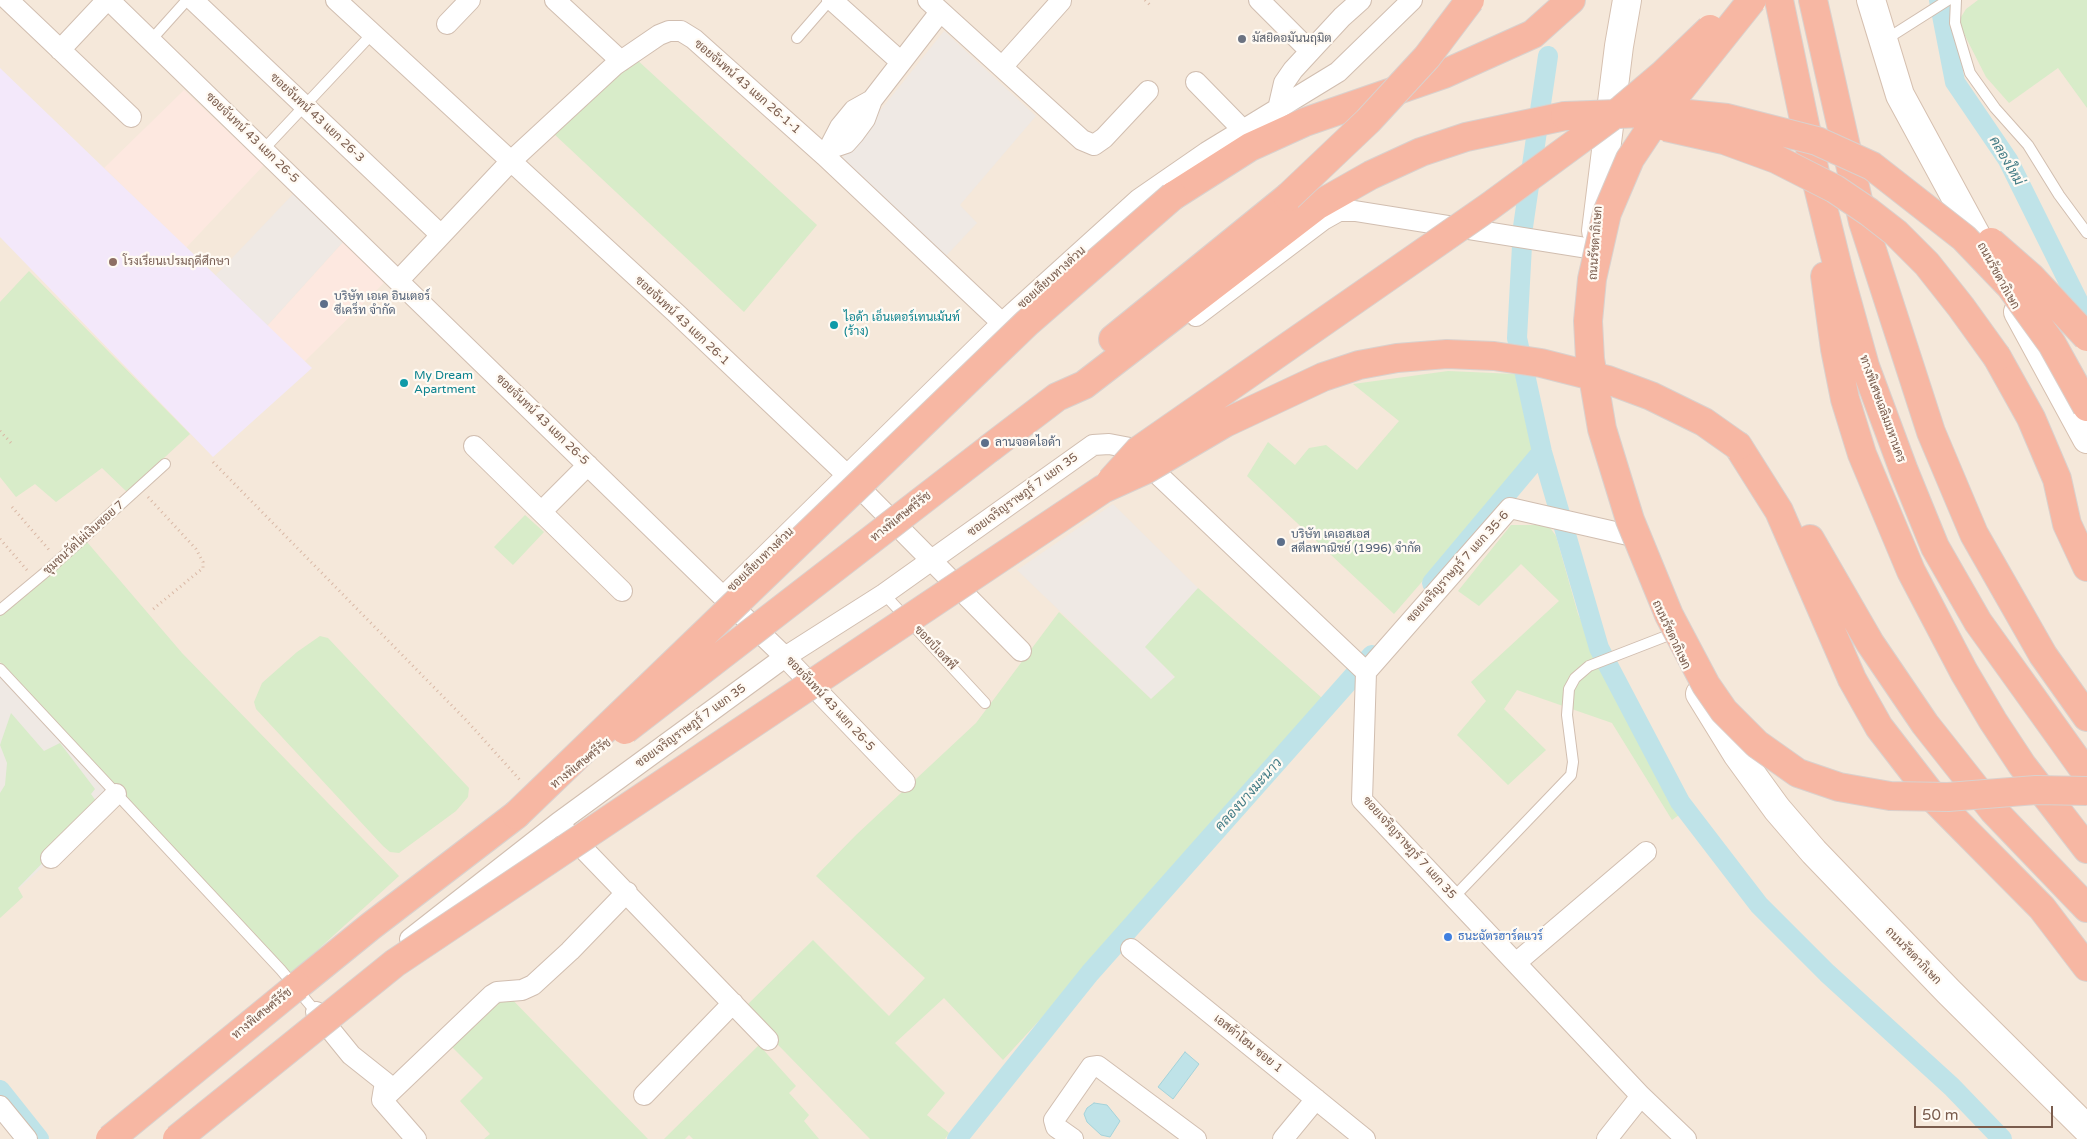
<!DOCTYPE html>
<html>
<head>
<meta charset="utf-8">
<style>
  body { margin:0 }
  #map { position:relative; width:2087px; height:1139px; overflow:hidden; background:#fdf6ec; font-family:"Varela Round",sans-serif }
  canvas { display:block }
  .scale { position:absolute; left:1914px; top:1106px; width:139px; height:22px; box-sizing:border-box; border:2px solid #7a5c4d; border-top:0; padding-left:6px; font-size:15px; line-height:18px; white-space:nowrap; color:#7a5c4d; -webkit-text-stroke:4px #fffaf3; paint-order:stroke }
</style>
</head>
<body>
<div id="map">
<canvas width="2087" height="1139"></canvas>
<div class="scale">50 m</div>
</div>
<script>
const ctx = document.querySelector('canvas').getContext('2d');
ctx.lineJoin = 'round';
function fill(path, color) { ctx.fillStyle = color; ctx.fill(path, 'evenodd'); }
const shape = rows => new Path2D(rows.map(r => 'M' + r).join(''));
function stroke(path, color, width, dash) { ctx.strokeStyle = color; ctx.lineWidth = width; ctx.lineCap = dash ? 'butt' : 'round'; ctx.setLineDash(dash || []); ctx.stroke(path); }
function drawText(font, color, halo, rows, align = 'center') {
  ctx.font = font + ' "Varela Round",Sarabun,sans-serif'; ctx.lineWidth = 4.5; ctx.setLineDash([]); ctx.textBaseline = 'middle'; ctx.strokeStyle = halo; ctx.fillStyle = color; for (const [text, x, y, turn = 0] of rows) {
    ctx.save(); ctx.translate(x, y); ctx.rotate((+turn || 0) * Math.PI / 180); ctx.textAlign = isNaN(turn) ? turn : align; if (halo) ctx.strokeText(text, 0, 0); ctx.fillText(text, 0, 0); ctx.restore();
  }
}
const residential = shape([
  [0,0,2087,0,2087,1139,0,1139]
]);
const commercial = shape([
  [184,90,264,165,186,248,104,168],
  [343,242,384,283,304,362,267,326]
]);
const industrial = shape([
  [944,31,1036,116,960,205,977,223,946,256,842,158],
  [294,193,343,242,267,326,215,276],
  [1113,504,1198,588,1146,647,1175,677,1151,699,1017,570],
  [0,673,117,801,18,889,0,870]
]);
const education = shape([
  [0,68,312,368,213,457,0,237]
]);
const green = shape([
  [1978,0,2087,0,2087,108,2058,68,2009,103,1986,77,1958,22,1966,9],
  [635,58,817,225,744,312,553,133],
  [29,271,190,434,127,492,102,468,56,502,35,484,16,497,0,477,0,302],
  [1448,371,1515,374,1532,440,1531,456,1394,614,1247,476,1268,442,1295,465,1309,448,1326,445,1357,470,1399,421,1353,384],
  [525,515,544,532,513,565,494,547],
  [1511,525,1548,525,1556,536,1578,614,1623,713,1679,815,1672,820,1612,723,1517,690,1504,709,1546,750,1508,785,1457,735,1486,701,1471,682,1559,601,1521,564,1479,606,1458,591],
  [87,542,182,653,399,876,290,975,0,662,0,615],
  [1198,588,1322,698,1122,930,1003,1060,944,998,895,1043,945,1093,927,1115,949,1133,945,1139,870,1139,743,1009,813,940,889,1016,925,978,816,876,856,835,976,723,1059,612,1151,699,1175,677,1145,647],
  [320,636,328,638,469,788,468,797,456,811,399,853,390,852,383,846,256,709,254,702,262,683,297,652],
  [11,713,44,751,60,743,95,789,91,794,99,805,18,888,23,897,0,918,0,793,5,785,7,763,0,745],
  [501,988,648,1139,484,1139,490,1134,460,1101,483,1078,447,1042],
  [759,1045,796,1086,789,1093,809,1115,804,1121,819,1139,693,1139,689,1135,685,1139,664,1139]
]);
const water = shape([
  [1185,1052,1199,1064,1173,1099,1158,1087,1185,1052],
  [1094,1103,1107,1105,1120,1121,1110,1137,1101,1135,1087,1122,1084,1114,1087,1108,1094,1103]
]);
const canal = shape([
  [1939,0,1955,82,2008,160,2087,319],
  [1548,56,1523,227,1517,338,1542,452,1599,648,1680,802,1759,905,1827,973,1952,1087,2002,1139],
  [1432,583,1542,452],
  [0,1090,39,1139],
  [957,1139,1090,973,1372,655]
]);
const path = shape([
  [1145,0,1150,5],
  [0,431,13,445],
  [213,462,467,721,520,780],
  [148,497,196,549,203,562,203,568,152,610],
  [12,507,50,551],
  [0,539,27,570]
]);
const lane = shape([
  [1956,0,1955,23,1970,73,1995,108,2028,145,2059,195,2087,233],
  [797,38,830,0],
  [152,39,187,0],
  [1885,40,1948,0],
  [263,150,372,34],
  [884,594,985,703],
  [0,610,48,570,165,464],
  [0,669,281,970,316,1012],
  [1454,897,1571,775,1573,762,1567,715,1569,689,1575,678,1589,666,1669,635]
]);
const street = shape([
  [8,0,131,117],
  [109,0,785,657,905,782],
  [193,0,441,235],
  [336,0,677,314,847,475,1021,651],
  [555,0,621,61],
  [832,0,901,62],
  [928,0,1082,140,1094,145,1104,138,1148,91],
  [1259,0,1310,51],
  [447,24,470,0],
  [60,50,107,0],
  [1002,67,1061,1],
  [1196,82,1243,130],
  [1278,109,1284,83,1293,70,1342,17,1361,0],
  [831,148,846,143,854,134,865,119,872,100,940,12],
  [826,154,840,127,854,110,872,100],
  [398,281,510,162,615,65,659,35,669,31,681,31,694,39,825,156,1002,323],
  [1196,316,1323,220,1339,211,1355,211,1593,249],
  [474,446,622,591],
  [542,511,588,465],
  [724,596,1002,323,1139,199,1207,152,1338,72,1412,0],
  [1366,672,1510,508,1628,535],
  [567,832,768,1040],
  [51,858,116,794],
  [410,939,558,823,785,657,884,594,1093,445,1109,444,1130,448,1363,669,1366,672,1362,800,1641,1096,1686,1139],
  [1131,949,1365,1139],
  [1517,962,1646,852],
  [316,1012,351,1055,385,1082,382,1100,416,1139],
  [644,1095,733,1003],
  [382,1100,492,995,497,992,522,990,533,985,570,951,627,892],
  [0,1106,27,1139],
  [1073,1139,1056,1127,1054,1120,1091,1067,1098,1066,1196,1139],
  [1283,1139,1316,1099],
  [1607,1139,1641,1096]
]);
const secondary = shape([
  [1871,0,1900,95,1989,259],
  [1596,231,1619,46,1627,0],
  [2018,312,2087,439],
  [1700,694,1737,754,1777,809,1814,852,1949,992,2087,1129]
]);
const highway = shape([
  [1779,0,1818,187,1840,276,1865,366,1904,471,1935,547,1978,622,2087,774],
  [1813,0,1863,222,1931,432,1974,534,2043,655,2087,717],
  [1173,196,1250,147,1305,122,1444,74,1533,34,1571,0],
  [1825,276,1835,349,1845,399,1862,454,1911,571,1964,672,1993,721,2022,765,2087,849],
  [1113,339,1288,197],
  [1997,357,2031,418,2057,479,2067,524,2087,567],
  [1738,446,1779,511,1852,679,1879,727,1937,802,2042,908,2087,967],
  [990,448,1057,397,1084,385,1318,205,1371,175,1421,152,1466,137,1565,116],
  [1810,539,1870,643,1925,724,1993,810,2087,908],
  [297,986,371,926,516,815]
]);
const highwayBridge = shape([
  [1752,0,1656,120,1630,159,1607,213,1592,279,1588,321,1590,359,1602,429,1630,520,1669,615,1706,685,1724,711,1757,744,1798,773,1839,787,1890,796,1948,797,2036,790,2087,791],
  [1565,116,1669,112,1727,118,1817,141,1872,166,1964,238,2010,286,2052,344,2087,407],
  [1666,127,1724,140,1776,159,1835,189,1869,212,1896,233,1927,264,1961,307,1997,357],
  [1288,197,1368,121,1427,57,1470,0],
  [1991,242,2031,277,2087,337],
  [1111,481,1139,450,1490,206,1622,109,1662,75,1710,29],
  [625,730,990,448],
  [516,815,1027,323,1173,196],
  [110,1139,297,986],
  [177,1139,395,963,1103,489,1145,470,1225,423,1323,377,1359,365,1397,358,1447,354,1494,356,1541,363,1608,380,1651,396,1704,422,1738,446]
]);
const markers = [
  [1242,39,5,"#6b7280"],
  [113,262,5,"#8d6e63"],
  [324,304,5,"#5c6f8a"],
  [834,325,5,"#0f9aa8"],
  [404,383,5,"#0f9aa8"],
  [985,443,5,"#5c6f8a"],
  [1281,542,5,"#5c6f8a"],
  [1448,937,5,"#3f7fe0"]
];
const worshipNames = [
  ["มัสยิดอมันนฤมิต",1252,39]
];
const streetNames = [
  ["ซอยจันทน์ 43 แยก 26-1-1",747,87,41],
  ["ซอยจันทน์ 43 แยก 26-3",317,118,43],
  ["ซอยจันทน์ 43 แยก 26-5",252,138,44],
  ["ถนนรัชดาภิเษก",1596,243,-86],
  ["ถนนรัชดาภิเษก",1998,276,61],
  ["ซอยเลียบทางด่วน",1052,278,-42],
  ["ซอยจันทน์ 43 แยก 26-1",682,321,43],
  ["ทางพิเศษเฉลิมมหานคร",1882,409,70],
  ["ซอยจันทน์ 43 แยก 26-5",542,420,44],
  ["ซอยเจริญราษฎร์ 7 แยก 35",1023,495,-36],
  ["ทางพิเศษศรีรัช",901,517,-38],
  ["ชุมชนวัดไผ่เงินซอย 7",84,538,-42],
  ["ซอยเลียบทางด่วน",761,560,-44],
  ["ซอยเจริญราษฎร์ 7 แยก 35-6",1458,567,-48],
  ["ถนนรัชดาภิเษก",1671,635,65],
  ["ซอยบีเอสพี",935,648,47],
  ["ซอยจันทน์ 43 แยก 26-5",830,704,47],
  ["ซอยเจริญราษฎร์ 7 แยก 35",691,726,-36],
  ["ทางพิเศษศรีรัช",581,764,-38],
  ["ซอยเจริญราษฎร์ 7 แยก 35",1409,848,48],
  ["ถนนรัชดาภิเษก",1913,956,46],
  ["ทางพิเศษศรีรัช",262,1014,-39],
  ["เอสต้าโฮม ซอย 1",1248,1044,39]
];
const educationNames = [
  ["โรงเรียนเปรมฤดีศึกษา",123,262]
];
const serviceNames = [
  ["บริษัท เอเค อินเตอร์",334,297],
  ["ซีเคร็ท จำกัด",334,311],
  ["ลานจอดไอด้า",995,443],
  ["บริษัท เคเอสเอส",1291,535],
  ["สตีลพาณิชย์ (1996) จำกัด",1291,549]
];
const cultureNames = [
  ["ไอด้า เอ็นเตอร์เทนเม้นท์",844,318],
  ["(ร้าง)",844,332],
  ["My Dream",414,376],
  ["Apartment",414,390]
];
const shopNames = [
  ["ธนะฉัตรฮาร์ดแวร์",1458,937]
];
const waterNames = [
  ["คลองใหม่",2006,161,60],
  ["คลองบางมะนาว",1249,795,-48]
];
fill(residential, '#f5e8da');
fill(commercial, '#fde8e0');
fill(industrial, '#efe9e4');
fill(education, '#f3e8fa');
fill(green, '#d8ecc9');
fill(water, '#bfe3e8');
stroke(water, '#a5d3da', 1);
stroke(canal, '#bfe3e8', 20);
stroke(lane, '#d1beb0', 12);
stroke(street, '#d1beb0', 22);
stroke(secondary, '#d6c0b0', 30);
stroke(highway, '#dad1cd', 30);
stroke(path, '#d9b8a5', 3, [1, 4]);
stroke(lane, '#fff', 10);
stroke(street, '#fff', 20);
stroke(secondary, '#fff', 28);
stroke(highway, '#f7b7a3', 28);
stroke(highwayBridge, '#dad1cd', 30, []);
stroke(highwayBridge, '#f7b7a3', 28);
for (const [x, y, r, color] of markers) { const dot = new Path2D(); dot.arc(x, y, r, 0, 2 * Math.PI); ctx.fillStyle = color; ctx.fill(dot); stroke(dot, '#fffaf3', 2); }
drawText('12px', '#5b616d', '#fffaf3', worshipNames, 'left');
drawText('12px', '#7a5c4d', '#fffaf3', streetNames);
drawText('12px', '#785e54', '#fffaf3', educationNames, 'left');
drawText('12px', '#4e5e75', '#fffaf3', serviceNames, 'left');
drawText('12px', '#0d838f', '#fffaf3', cultureNames, 'left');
drawText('12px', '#366cbe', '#fffaf3', shopNames, 'left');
drawText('italic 14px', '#437c86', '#fffaf3', waterNames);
</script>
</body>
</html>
